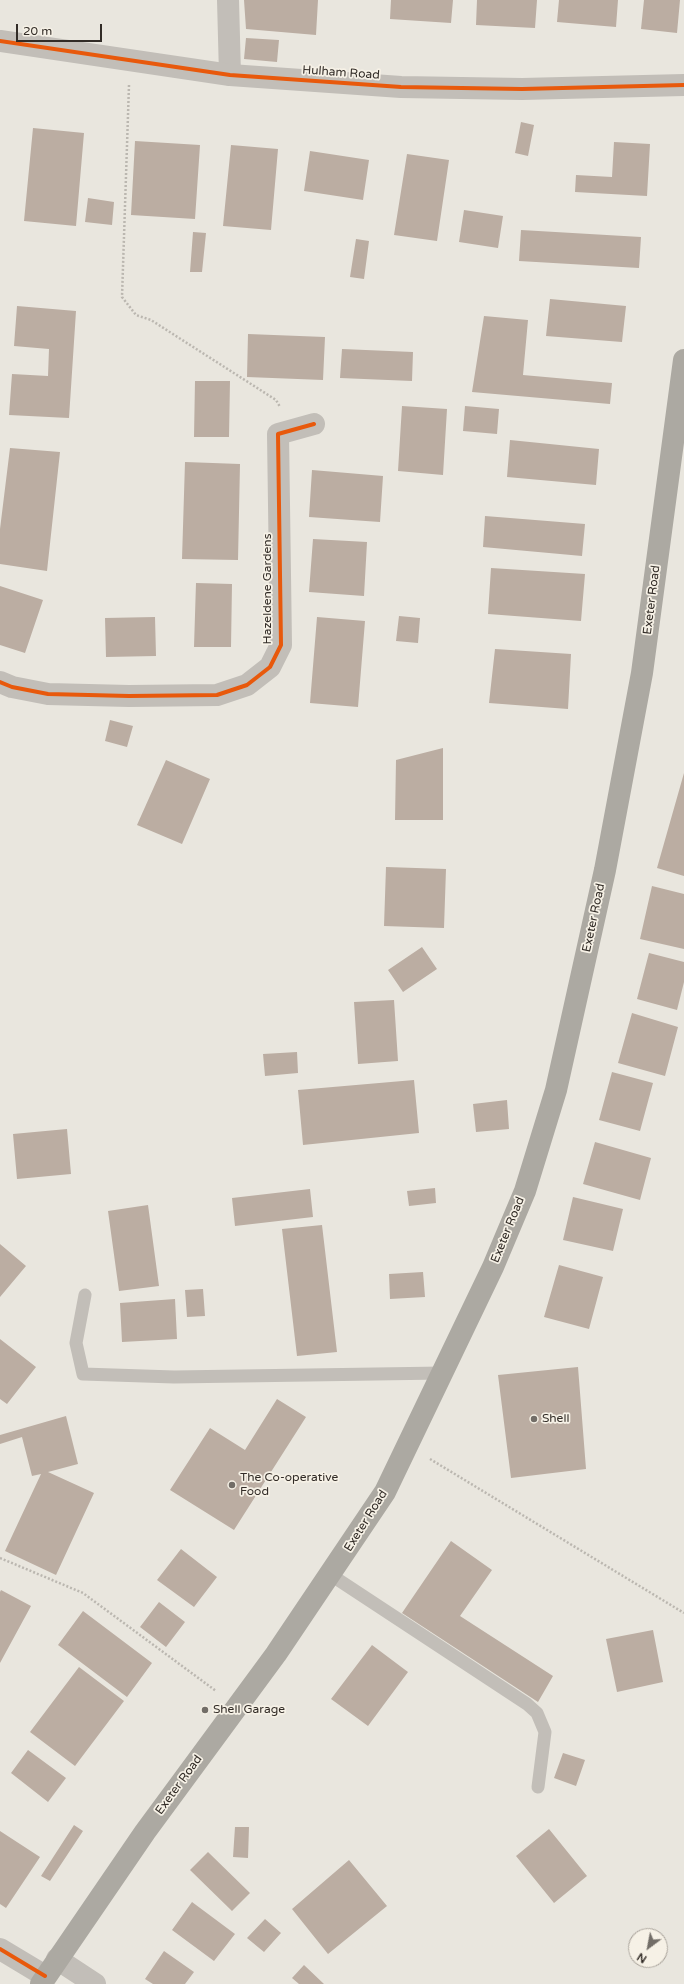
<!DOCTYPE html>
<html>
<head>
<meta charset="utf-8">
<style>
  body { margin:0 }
  #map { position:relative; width:684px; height:1984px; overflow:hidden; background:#e9e6de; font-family:"Varela Round",sans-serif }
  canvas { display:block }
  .north { position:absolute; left:628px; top:1928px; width:40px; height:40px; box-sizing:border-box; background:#f6f1e6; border:1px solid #a8a29a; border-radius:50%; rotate:212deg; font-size:11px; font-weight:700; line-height:16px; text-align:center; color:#322c27 }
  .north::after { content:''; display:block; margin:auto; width:14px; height:18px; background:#726d67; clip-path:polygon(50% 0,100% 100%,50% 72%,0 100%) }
  .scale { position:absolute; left:16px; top:24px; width:86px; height:18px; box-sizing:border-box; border:2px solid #322c27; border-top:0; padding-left:5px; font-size:12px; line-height:14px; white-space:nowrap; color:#322c27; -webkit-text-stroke:3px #f6f1e6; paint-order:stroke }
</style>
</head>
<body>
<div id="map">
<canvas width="684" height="1984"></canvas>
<div class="north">N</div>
<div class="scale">20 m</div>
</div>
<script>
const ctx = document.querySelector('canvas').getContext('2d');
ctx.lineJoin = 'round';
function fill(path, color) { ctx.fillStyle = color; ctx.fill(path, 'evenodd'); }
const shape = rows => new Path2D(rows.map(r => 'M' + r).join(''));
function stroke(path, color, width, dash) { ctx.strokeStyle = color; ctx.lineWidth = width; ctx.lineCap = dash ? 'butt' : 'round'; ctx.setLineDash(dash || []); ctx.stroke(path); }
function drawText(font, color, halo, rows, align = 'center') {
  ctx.font = font + ' "Varela Round",sans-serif'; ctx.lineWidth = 3.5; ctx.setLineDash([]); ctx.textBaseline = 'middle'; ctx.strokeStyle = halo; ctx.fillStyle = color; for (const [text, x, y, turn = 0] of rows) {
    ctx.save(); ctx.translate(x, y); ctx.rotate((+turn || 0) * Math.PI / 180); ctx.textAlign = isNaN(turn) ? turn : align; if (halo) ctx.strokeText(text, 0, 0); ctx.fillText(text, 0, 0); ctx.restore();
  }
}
const building = shape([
  [244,0,318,0,316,35,246,29],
  [391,0,453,0,451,23,390,19],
  [477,0,537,0,535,28,476,25],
  [559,0,618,0,616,27,557,22],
  [644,0,680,0,677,33,641,29],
  [246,38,279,40,277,62,244,59],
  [521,122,534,125,528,156,515,153],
  [33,128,84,133,76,226,24,221],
  [135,141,200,145,195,219,131,215],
  [614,142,650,144,647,196,575,192,576,175,612,177],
  [231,145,278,149,271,230,223,226],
  [310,151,369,160,363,200,304,191],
  [407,154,449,160,437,241,394,235],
  [88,198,114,202,112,225,85,222],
  [464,210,503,216,498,248,459,242],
  [521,230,641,237,639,268,519,261],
  [193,232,206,233,202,272,190,272],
  [356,239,369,241,364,279,350,277],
  [550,299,626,306,622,342,546,336],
  [17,306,76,311,69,418,9,415,12,374,48,376,49,349,14,346],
  [484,316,528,320,523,375,612,383,610,404,472,392],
  [248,334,325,337,323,380,247,377],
  [342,349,413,352,412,381,340,378],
  [195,381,230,381,229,437,194,437],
  [402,406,447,409,443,475,398,471],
  [465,406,499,409,497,434,463,431],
  [510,440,599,449,596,485,507,477],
  [10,448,60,452,47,571,0,564,0,529],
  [185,462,240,464,238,560,182,559],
  [312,470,383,476,380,522,309,517],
  [485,516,585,524,582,556,483,547],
  [313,539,367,542,364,596,309,592],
  [491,568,585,574,581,621,488,614],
  [196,583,232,584,231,647,194,647],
  [0,586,43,600,25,653,0,645],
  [399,616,420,618,418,643,396,641],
  [155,617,156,656,106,657,105,618],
  [317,617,365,621,358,707,310,703],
  [495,649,571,654,568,709,489,703],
  [110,720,133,726,127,747,105,741],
  [443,748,443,820,395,820,396,760],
  [166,760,210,779,182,844,137,825],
  [684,773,684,876,657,868],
  [386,867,446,869,444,928,384,926],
  [652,886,684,894,684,949,640,939],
  [422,947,437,969,403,992,388,970],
  [649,953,684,962,684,982,677,1010,637,999],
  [394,1000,398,1061,358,1064,354,1002],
  [632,1013,678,1027,665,1076,618,1063],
  [297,1052,298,1073,265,1076,263,1054],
  [612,1072,653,1083,640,1131,599,1120],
  [414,1080,419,1133,303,1145,298,1090],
  [507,1100,509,1129,476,1132,473,1104],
  [67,1129,71,1174,17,1179,13,1134],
  [595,1142,651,1158,640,1200,583,1184],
  [435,1188,436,1203,409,1206,407,1191],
  [310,1189,313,1217,235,1226,232,1198],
  [573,1197,623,1209,613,1251,563,1240],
  [148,1205,159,1286,119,1291,108,1211],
  [322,1225,337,1352,297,1356,282,1229],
  [0,1244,26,1266,0,1297],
  [559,1265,603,1277,589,1329,544,1317],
  [423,1272,425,1297,390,1299,389,1274],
  [203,1289,205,1316,187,1317,185,1290],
  [175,1299,177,1339,122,1342,120,1303],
  [0,1339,36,1367,7,1404,0,1399],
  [578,1367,586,1469,511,1478,498,1375],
  [277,1399,306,1417,234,1530,170,1490,210,1428,245,1450],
  [66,1416,78,1464,48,1472,94,1493,56,1575,5,1551,41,1474,32,1476,22,1437,0,1444,0,1435],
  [451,1541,492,1570,460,1616,553,1676,538,1702,402,1613],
  [181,1549,217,1577,194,1607,157,1580],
  [1,1590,31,1606,0,1663,0,1592],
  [159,1602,185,1622,166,1647,140,1627],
  [83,1611,152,1663,127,1697,58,1645],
  [653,1630,663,1682,617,1692,606,1639],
  [372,1645,408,1672,368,1726,331,1699],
  [79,1667,124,1701,75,1766,30,1732],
  [28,1750,66,1778,48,1802,11,1773],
  [563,1753,585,1760,576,1786,554,1778],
  [74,1825,83,1831,50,1881,41,1876],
  [235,1827,249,1827,248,1858,233,1857],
  [549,1829,587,1876,554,1903,516,1856],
  [0,1831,40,1857,6,1908,0,1904],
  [208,1852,250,1893,232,1911,190,1870],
  [349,1860,387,1906,328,1954,292,1909],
  [192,1902,235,1934,214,1961,172,1930],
  [265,1919,281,1933,264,1952,247,1938],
  [164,1951,194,1972,185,1984,153,1984,145,1979],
  [304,1965,324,1984,299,1984,292,1978]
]);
const path = shape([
  [129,85,122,297,136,315,151,320,276,400,280,407],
  [430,1459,684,1613],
  [0,1558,83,1593,216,1691]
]);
const service = shape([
  [85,1295,76,1343,83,1374,174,1377,443,1373],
  [331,1575,527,1704,537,1713,545,1732,538,1787]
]);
const minor = shape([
  [228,0,230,75],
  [0,682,12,687,48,694,129,696,217,695,247,685,270,667,281,645,278,434,314,424],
  [0,1949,45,1976],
  [57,1959,95,1984]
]);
const tertiary = shape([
  [0,41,230,75,401,87,522,89,684,85]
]);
const trunk = shape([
  [41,1984,145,1832,276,1654,385,1492,493,1267,525,1191,556,1090,605,870,642,673,684,360]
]);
const cycleway = shape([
  [0,41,230,75,401,87,522,89,684,85],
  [0,682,12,687,48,694,129,696,217,695,247,685,270,667,281,645,278,434,314,424],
  [0,1949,45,1976]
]);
const markers = [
  [534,1419,4,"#726d67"],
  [232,1485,4,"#726d67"],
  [205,1710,4,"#726d67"]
];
const streetNames = [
  ["Hulham Road",341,73,4],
  ["Hazeldene Gardens",268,589,-90],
  ["Exeter Road",652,600,-83],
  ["Exeter Road",594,918,-78],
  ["Exeter Road",508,1230,-68],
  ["Exeter Road",366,1521,-58],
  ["Exeter Road",179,1785,-54]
];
const poiNames = [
  ["Shell",542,1419],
  ["The Co-operative",240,1478],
  ["Food",240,1492],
  ["Shell Garage",213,1710]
];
fill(building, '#bbada2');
stroke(path, '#bbb7b0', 2.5, [2, 2]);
stroke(service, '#c2beb8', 13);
stroke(minor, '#c2beb8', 22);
stroke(tertiary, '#c2beb8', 22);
stroke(trunk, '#aca9a2', 22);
stroke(cycleway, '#e8590c', 4);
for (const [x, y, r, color] of markers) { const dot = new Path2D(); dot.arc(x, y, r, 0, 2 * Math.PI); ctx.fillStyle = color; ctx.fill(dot); stroke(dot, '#f6f1e6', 1.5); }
drawText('12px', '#322c27', '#f6f1e6', streetNames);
drawText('12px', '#322c27', '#f6f1e6', poiNames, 'left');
</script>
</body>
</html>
